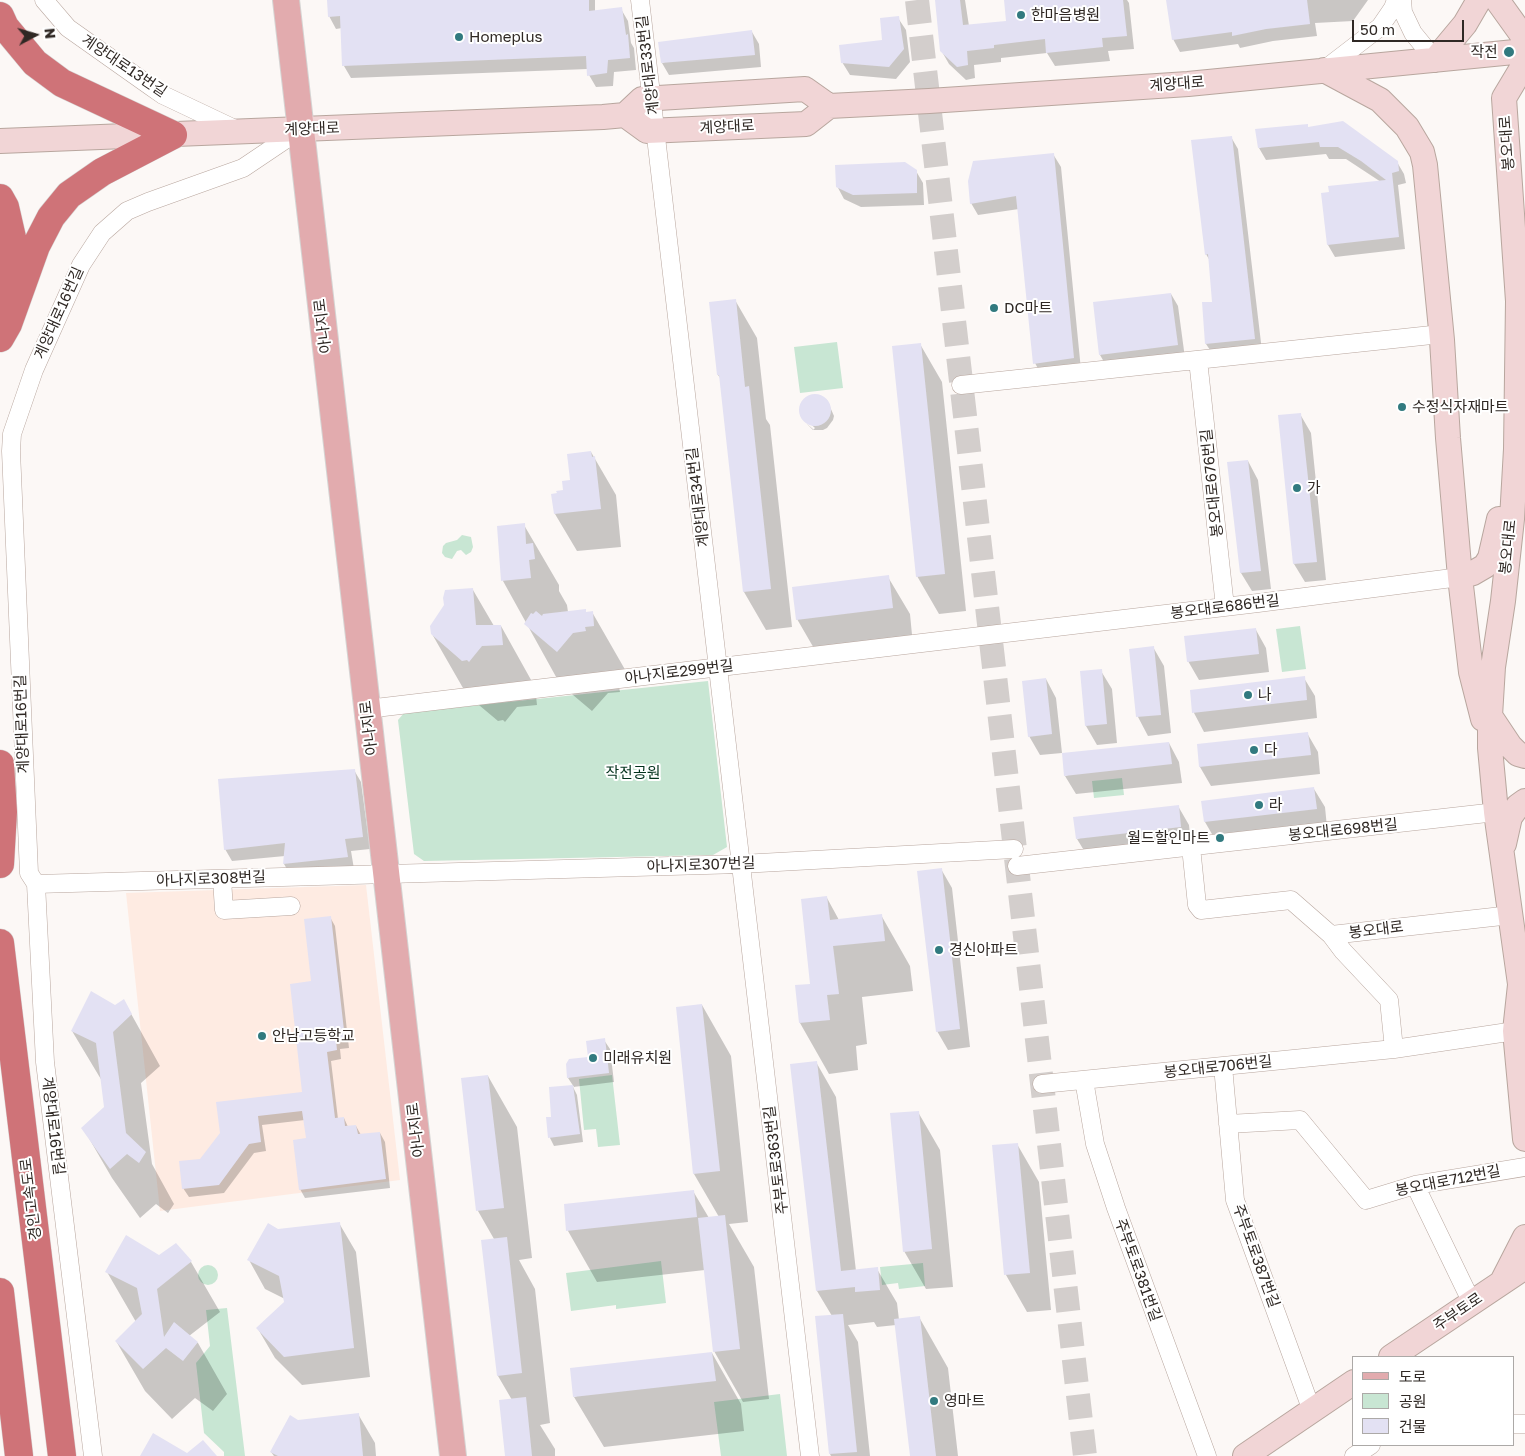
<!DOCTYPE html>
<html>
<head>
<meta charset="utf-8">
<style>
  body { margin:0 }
  #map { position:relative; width:1525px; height:1456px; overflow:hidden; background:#fcf8f6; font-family:"Golos Text","Noto Sans KR",sans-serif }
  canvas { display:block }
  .legend { position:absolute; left:1352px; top:1356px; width:162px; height:90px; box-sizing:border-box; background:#fff; border:1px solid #aca9a7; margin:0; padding:6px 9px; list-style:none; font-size:15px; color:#2f2824 }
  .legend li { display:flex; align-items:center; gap:10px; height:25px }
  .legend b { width:25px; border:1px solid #aca9a7 }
  .north { position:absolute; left:10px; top:10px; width:50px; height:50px; -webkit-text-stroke:4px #fff; paint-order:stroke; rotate:84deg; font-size:14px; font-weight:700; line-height:20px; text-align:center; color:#2f2824 }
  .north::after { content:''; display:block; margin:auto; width:18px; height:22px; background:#2f2824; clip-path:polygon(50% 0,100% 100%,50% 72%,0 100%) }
  .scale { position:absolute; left:1352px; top:20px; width:112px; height:22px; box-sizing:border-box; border:2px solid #2f2824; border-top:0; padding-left:6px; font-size:15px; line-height:18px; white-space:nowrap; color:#2f2824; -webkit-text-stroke:4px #fff; paint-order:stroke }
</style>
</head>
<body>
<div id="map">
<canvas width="1525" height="1456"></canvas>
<ul class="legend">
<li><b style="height:6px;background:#e2abae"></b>도로</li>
<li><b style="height:14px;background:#c8e6d3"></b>공원</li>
<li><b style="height:14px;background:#e3e1f3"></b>건물</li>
</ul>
<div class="north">N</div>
<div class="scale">50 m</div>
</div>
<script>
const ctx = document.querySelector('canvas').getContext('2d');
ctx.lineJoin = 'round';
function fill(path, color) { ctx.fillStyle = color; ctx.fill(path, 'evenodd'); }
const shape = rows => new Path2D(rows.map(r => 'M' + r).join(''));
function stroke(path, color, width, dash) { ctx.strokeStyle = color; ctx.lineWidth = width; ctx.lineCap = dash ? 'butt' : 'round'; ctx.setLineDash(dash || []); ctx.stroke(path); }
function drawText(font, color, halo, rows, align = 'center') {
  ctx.font = font + ' "Golos Text","Noto Sans KR",sans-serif'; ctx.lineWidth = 4; ctx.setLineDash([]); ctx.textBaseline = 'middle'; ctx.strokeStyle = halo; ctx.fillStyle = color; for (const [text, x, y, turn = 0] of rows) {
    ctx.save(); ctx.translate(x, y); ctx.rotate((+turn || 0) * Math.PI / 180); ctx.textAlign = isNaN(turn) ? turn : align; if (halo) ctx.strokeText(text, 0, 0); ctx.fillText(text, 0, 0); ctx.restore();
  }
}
const education = shape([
  [366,885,400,1180,160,1211,126,893]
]);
const green = shape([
  [837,342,843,388,800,393,794,347],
  [462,535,471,537,473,547,471,552,466,555,461,550,457,551,452,559,445,557,442,553,443,546,446,543,457,540],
  [1300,626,1306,669,1282,672,1276,629],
  [708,681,727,847,713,855,424,861,414,854,398,720,404,713],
  [1122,778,1124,795,1094,798,1092,781],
  [612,1075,620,1145,598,1147,596,1129,584,1130,579,1079],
  [661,1261,666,1303,616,1309,616,1305,571,1311,566,1273],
  [923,1263,925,1286,899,1289,898,1283,882,1285,880,1267],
  '198 1275a10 10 0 1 1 20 0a10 10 0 1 1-20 0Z',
  [227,1308,245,1456,224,1456,224,1452,204,1433,196,1363,210,1346,206,1310],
  [780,1394,787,1456,721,1456,714,1402]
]);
const shadow = shape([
  [328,0,595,0,595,11,621,9,628,21,631,43,634,48,636,70,614,72,613,86,596,87,589,75,588,69,351,78,344,66,342,28,336,29,329,16],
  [936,0,965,0,969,26,1007,22,1006,0,1127,0,1129,3,1134,49,1108,51,1110,61,1055,66,1047,53,1001,58,1001,62,974,65,975,78,966,80,949,64,941,50],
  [1168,0,1368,0,1353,21,1315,23,1317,36,1273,41,1240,48,1238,44,1180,52,1173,39],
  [898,18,906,30,910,62,896,79,850,75,842,62,883,41],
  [752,32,759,44,761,67,669,75,662,63],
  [1309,128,1397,162,1404,174,1406,183,1398,185,1405,249,1335,257,1328,245,1323,194,1381,182,1346,159,1329,159,1326,154,1266,160,1259,148],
  [1231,137,1238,149,1262,351,1214,356,1206,344,1203,303,1213,303,1210,261,1206,254],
  [1053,154,1061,167,1081,370,1042,376,1035,363,1019,209,978,215,971,203],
  [916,171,923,183,924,205,861,207,844,199,837,186],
  [1171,294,1178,306,1185,358,1107,367,1100,355],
  [735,300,757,338,766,419,770,425,792,627,766,630,744,592,721,379,718,375],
  [920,344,942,382,966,611,939,614,917,576],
  [818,395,827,400,834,416,833,420,827,428,823,430,814,430,806,423,813,430,815,428,803,417,801,413,802,403,809,396],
  [1300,414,1311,433,1326,580,1305,582,1294,564],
  [591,452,616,495,621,547,577,551,555,514,564,491],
  [1248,461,1258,480,1271,589,1252,591,1241,573],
  [524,525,559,585,559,591,567,605,568,612,592,612,627,673,619,687,620,692,608,693,592,711,560,684,503,581,498,527],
  [888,577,910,614,913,645,819,657,797,619],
  [473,590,494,626,501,626,535,687,537,705,517,707,505,722,503,720,498,721,467,695,432,634,446,605],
  [1256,630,1266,648,1269,672,1199,680,1188,661],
  [1153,647,1164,666,1171,733,1148,736,1138,717,1131,650],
  [1101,671,1112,689,1117,743,1097,745,1086,726,1081,672],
  [1304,678,1315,696,1317,718,1204,732,1194,713,1191,691],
  [1046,679,1056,698,1062,753,1040,755,1029,736],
  [1307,733,1318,752,1320,774,1211,786,1200,767,1198,745],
  [1169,743,1179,762,1182,783,1076,794,1065,776],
  [354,770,361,782,370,849,351,851,354,869,291,876,284,864,285,856,232,861,225,849],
  [1314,789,1325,807,1327,827,1216,841,1205,822,1202,802],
  [1178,806,1189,825,1191,846,1088,857,1077,839],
  [941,869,952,888,970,1047,948,1050,937,1031],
  [827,898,839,920,881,915,910,966,913,991,862,997,867,1044,856,1046,858,1070,829,1074,800,1023,796,986,812,985],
  [330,917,335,926,349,1048,340,1049,341,1059,331,1061,338,1119,344,1118,348,1127,356,1126,361,1135,380,1133,385,1142,390,1188,305,1198,300,1189,307,1139,305,1120,262,1125,266,1151,254,1153,224,1193,189,1197,183,1188,201,1160,221,1133,304,1093,312,982],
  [124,1001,160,1066,141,1083,152,1164,174,1204,168,1213,156,1204,140,1218,112,1178,83,1128,106,1107,102,1081,72,1031],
  [702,1005,731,1056,748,1222,729,1224,754,1267,769,1399,743,1402,714,1351,705,1270,597,1282,568,1231,565,1205,693,1191,709,1218,719,1217,694,1174],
  [604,1040,610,1049,614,1082,573,1087,577,1095,583,1142,554,1146,550,1138,552,1118,550,1088,574,1087,568,1078,590,1058],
  [816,1062,836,1097,856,1271,877,1269,897,1303,899,1320,919,1317,948,1368,958,1456,911,1456,896,1325,877,1327,874,1322,848,1325,858,1342,870,1456,831,1456,830,1454,817,1317,832,1316,817,1291],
  [488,1076,517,1127,532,1258,519,1260,535,1289,550,1423,540,1425,555,1449,555,1456,506,1456,512,1400,498,1376,494,1239,478,1211],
  [918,1112,940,1150,953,1287,926,1289,904,1251],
  [1017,1144,1039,1182,1051,1310,1027,1312,1006,1275],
  [339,1223,356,1252,370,1377,302,1385,275,1358,258,1329,285,1302,285,1299,265,1289,249,1260,277,1230],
  [191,1262,220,1312,189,1336,198,1343,227,1394,213,1411,195,1398,172,1419,145,1391,116,1341,136,1322,107,1272],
  [712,1353,741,1404,744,1431,604,1447,574,1397],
  [358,1414,375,1443,376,1456,274,1456,271,1452,298,1421]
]);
const building = shape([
  [327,0,589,0,589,11,622,7,626,35,628,34,630,58,608,60,607,73,587,76,586,56,342,66,340,16,328,17],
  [935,0,960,0,963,25,1006,21,1004,0,1123,0,1127,36,1102,38,1103,47,1046,53,1045,39,994,45,994,48,967,51,968,65,957,67,940,51],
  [1166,0,1307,0,1310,24,1266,29,1232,36,1232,32,1172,40],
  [899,16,904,49,889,67,841,63,839,45,882,40,880,18],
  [752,30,755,55,661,63,658,42],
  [1343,121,1398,161,1399,171,1392,173,1399,237,1327,245,1321,193,1329,192,1328,186,1386,180,1361,161,1338,147,1320,147,1319,142,1258,148,1255,129,1308,124,1308,127],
  [1232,136,1255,339,1205,344,1202,302,1212,302,1208,254,1205,255,1191,140],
  [1054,153,1074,358,1033,364,1016,196,970,204,968,181,973,161],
  [905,162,917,170,917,193,853,195,836,187,835,165],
  [1171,293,1178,345,1099,355,1093,302],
  [736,299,745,387,749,386,771,589,743,592,719,375,717,375,709,302],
  [921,343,945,574,916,577,892,346],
  '799 410a16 16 0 1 1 32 0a16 16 0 1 1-32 0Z',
  [1301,413,1317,562,1293,564,1278,415],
  [591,451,592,457,595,456,601,509,554,514,551,494,557,493,556,491,563,490,562,481,570,480,567,454],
  [1248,460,1261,571,1240,573,1227,462],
  [525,523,526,544,533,543,535,559,529,560,531,578,501,581,497,526],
  [889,575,893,608,796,620,792,587],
  [473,588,476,625,501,625,503,645,482,646,469,662,467,660,462,661,431,634,430,626,444,605,443,598,445,590],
  [586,609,586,612,593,611,594,626,585,627,586,631,573,633,557,652,524,624,531,613,533,614,536,611,542,616,543,614],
  [1256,628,1259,654,1187,662,1184,636],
  [1154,646,1161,715,1136,717,1129,649],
  [1102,669,1107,724,1085,726,1080,671],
  [1305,676,1307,700,1192,713,1190,690],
  [1046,678,1052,734,1028,737,1022,681],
  [1308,732,1311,755,1199,767,1197,744],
  [1169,742,1172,764,1064,776,1062,753],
  [355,769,363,837,345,839,348,857,283,864,285,843,224,850,218,779],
  [1314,787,1317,809,1204,822,1201,801],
  [1179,805,1181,827,1076,839,1073,817],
  [942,868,960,1029,936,1032,917,871],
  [827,896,830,920,882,914,885,941,833,946,839,994,827,995,830,1020,799,1023,795,985,810,984,801,899],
  [331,916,345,1039,336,1040,337,1050,327,1052,335,1118,344,1117,345,1126,356,1125,358,1134,380,1132,386,1179,299,1190,293,1140,306,1138,302,1111,258,1116,261,1142,249,1144,219,1185,182,1189,179,1161,200,1159,220,1133,216,1102,302,1092,290,984,311,981,304,919],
  [91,991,115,1005,124,999,132,1014,113,1032,126,1133,146,1152,139,1163,127,1154,110,1169,81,1128,104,1107,96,1043,71,1031],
  [702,1004,720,1171,693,1174,676,1007],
  [605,1038,609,1073,567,1078,566,1064,569,1059,588,1057,586,1041],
  [817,1061,841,1271,878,1267,880,1290,855,1292,855,1287,816,1291,790,1064],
  [488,1075,504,1208,476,1211,461,1078],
  [573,1085,580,1134,548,1138,546,1117,551,1117,549,1087],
  [919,1111,932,1249,903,1252,890,1113],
  [1018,1143,1030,1273,1004,1275,992,1145],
  [694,1190,697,1217,566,1231,564,1204],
  [725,1215,740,1349,713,1352,698,1218],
  [340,1222,354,1348,284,1357,256,1328,284,1302,279,1276,247,1260,268,1223,278,1229],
  [126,1235,159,1255,176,1243,192,1261,157,1289,164,1337,174,1322,198,1342,183,1361,166,1348,143,1369,115,1341,142,1314,137,1288,105,1272],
  [507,1237,522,1373,497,1376,481,1240],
  [843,1314,857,1452,829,1454,815,1316],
  [920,1316,936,1456,910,1456,894,1319],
  [712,1352,716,1381,573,1397,570,1368],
  [526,1397,532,1456,505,1456,499,1400],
  [359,1413,363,1456,278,1456,270,1452,290,1415,298,1420],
  [153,1433,187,1453,203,1440,217,1456,140,1456]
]);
const secondaryTunnel = shape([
  [917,0,1085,1456]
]);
const street = shape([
  [44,0,68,28,150,86,163,95,239,131],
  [640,0,810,1456],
  [1402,0,1403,12,1413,33,1435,60],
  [1324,70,1380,27,1393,8,1396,0],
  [1198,360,1225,607],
  [961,385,1441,334],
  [367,709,1258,603,1460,577],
  [1191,847,1197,905,1201,910,1291,900,1331,935,1343,951,1389,1000,1394,1049],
  [1017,866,1496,812],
  [222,879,224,910,291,906],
  [36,884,741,864,1014,849],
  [1331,935,1511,915],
  [1223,1066,1235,1200,1312,1411],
  [1084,1080,1095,1144,1116,1208,1207,1456],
  [1042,1084,1394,1049,1515,1031],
  [1228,1124,1300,1120,1366,1200,1415,1185,1525,1167],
  [1415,1185,1472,1303],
  [1514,1424,1525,1424],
  [93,1456,45,1062,36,884,29,873,11,451,12,434,34,370,81,265,102,233,127,211,148,202,243,168,301,129],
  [1354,1456,1371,1445]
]);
const secondary = shape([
  [1497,0,1525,39],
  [1435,60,1465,24,1479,0],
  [1525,63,1504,98,1518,301,1516,449,1512,519,1503,601,1493,667,1490,716,1490,748,1496,812,1520,984,1525,1002],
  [1324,70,1380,100,1407,127,1422,152,1425,165,1442,340,1448,438,1460,577,1471,672,1483,719],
  [625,115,647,131,806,124,829,106,929,101,1188,84,1525,51],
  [0,141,603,117,625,115,642,99,805,89,829,106],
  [1460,577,1473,573,1485,566,1490,558,1499,519],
  [1490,716,1510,746,1518,754,1525,756],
  [1504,844,1510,817,1518,806,1525,801],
  [1520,985,1515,1031,1525,1139],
  [1503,1280,1525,1237],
  [1391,1357,1525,1267],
  [1245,1456,1354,1382]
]);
const primary = shape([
  [286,0,453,1456]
]);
const highway = shape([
  [0,16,5,27,35,63,62,83,173,135],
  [0,198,5,207,13,242,12,275,7,293],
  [0,338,8,324,36,246,51,217,69,195,102,172,173,135],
  [0,764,3,812,0,864],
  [0,943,62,1456],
  [0,1292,19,1456]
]);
const markers = [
  [1021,15,5,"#317a7f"],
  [459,37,5,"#317a7f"],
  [1509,52,6,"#317a7f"],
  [994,308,5,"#317a7f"],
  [1402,407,5,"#317a7f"],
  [1297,488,5,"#317a7f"],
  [1248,695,5,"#317a7f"],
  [1254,750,5,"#317a7f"],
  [1259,805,5,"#317a7f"],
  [1220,838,5,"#317a7f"],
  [939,950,5,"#317a7f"],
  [262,1036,5,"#317a7f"],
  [593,1058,5,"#317a7f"],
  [934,1401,5,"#317a7f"]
];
const poiNames = [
  ["한마음병원",1031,15],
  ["Homeplus",469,37],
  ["작전",1498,52,"right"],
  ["DC마트",1004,308],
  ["수정식자재마트",1412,407],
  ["가",1307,488],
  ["나",1258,695],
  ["다",1264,750],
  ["라",1269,805],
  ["월드할인마트",1210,838,"right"],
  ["경신아파트",949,950],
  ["안남고등학교",272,1036],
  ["미래유치원",603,1058],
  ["영마트",944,1401]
];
const streetNames = [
  ["계양대로33번길",648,65,-97],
  ["계양대로13번길",124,66,34],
  ["계양대로",1177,84,-4],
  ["계양대로",727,127,-3],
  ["계양대로",312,129,-2],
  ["봉오대로",1507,143,-94],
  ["계양대로16번길",59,313,-66],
  ["아나지로",323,326,-97],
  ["봉오대로676번길",1212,483,-96],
  ["계양대로34번길",698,497,-97],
  ["봉오대로",1508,547,-84],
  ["봉오대로686번길",1225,607,-7],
  ["아나지로299번길",679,672,-7],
  ["계양대로16번길",22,724,-92],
  ["아나지로",369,728,-97],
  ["봉오대로698번길",1343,830,-6],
  ["아나지로307번길",701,865,-2],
  ["아나지로308번길",211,879,-2],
  ["봉오대로",1376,930,-7],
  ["봉오대로706번길",1218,1067,-6],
  ["계양대로16번길",53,1126,83],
  ["아나지로",416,1130,-97],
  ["주부토로363번길",776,1160,-97],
  ["봉오대로712번길",1448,1181,-11],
  ["경인고속도로",31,1199,-97],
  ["주부토로387번길",1256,1256,70],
  ["주부토로381번길",1138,1270,70],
  ["주부토로",1458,1312,-34]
];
const parkNames = [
  ["작전공원",633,773]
];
fill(education, '#feebe2');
fill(green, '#c8e6d3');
fill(shadow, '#0003');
fill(building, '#e3e1f3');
stroke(secondaryTunnel, '#d3cecc', 24, [24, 12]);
stroke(street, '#b8a69e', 19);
stroke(secondary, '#b8a69e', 26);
stroke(primary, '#d5d4d3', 28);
stroke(highway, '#d5d4d3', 29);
stroke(street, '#fff', 18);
stroke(secondary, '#f1d5d6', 24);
stroke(primary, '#e2abae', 26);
stroke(highway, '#cf7378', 28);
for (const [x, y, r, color] of markers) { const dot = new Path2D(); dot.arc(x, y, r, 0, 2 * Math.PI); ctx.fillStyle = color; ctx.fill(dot); stroke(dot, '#fff', 2); }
drawText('15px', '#2f2824', '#fff', poiNames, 'left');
drawText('15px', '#2f2824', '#fff', streetNames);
drawText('15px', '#02321c', '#fff', parkNames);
</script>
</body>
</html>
